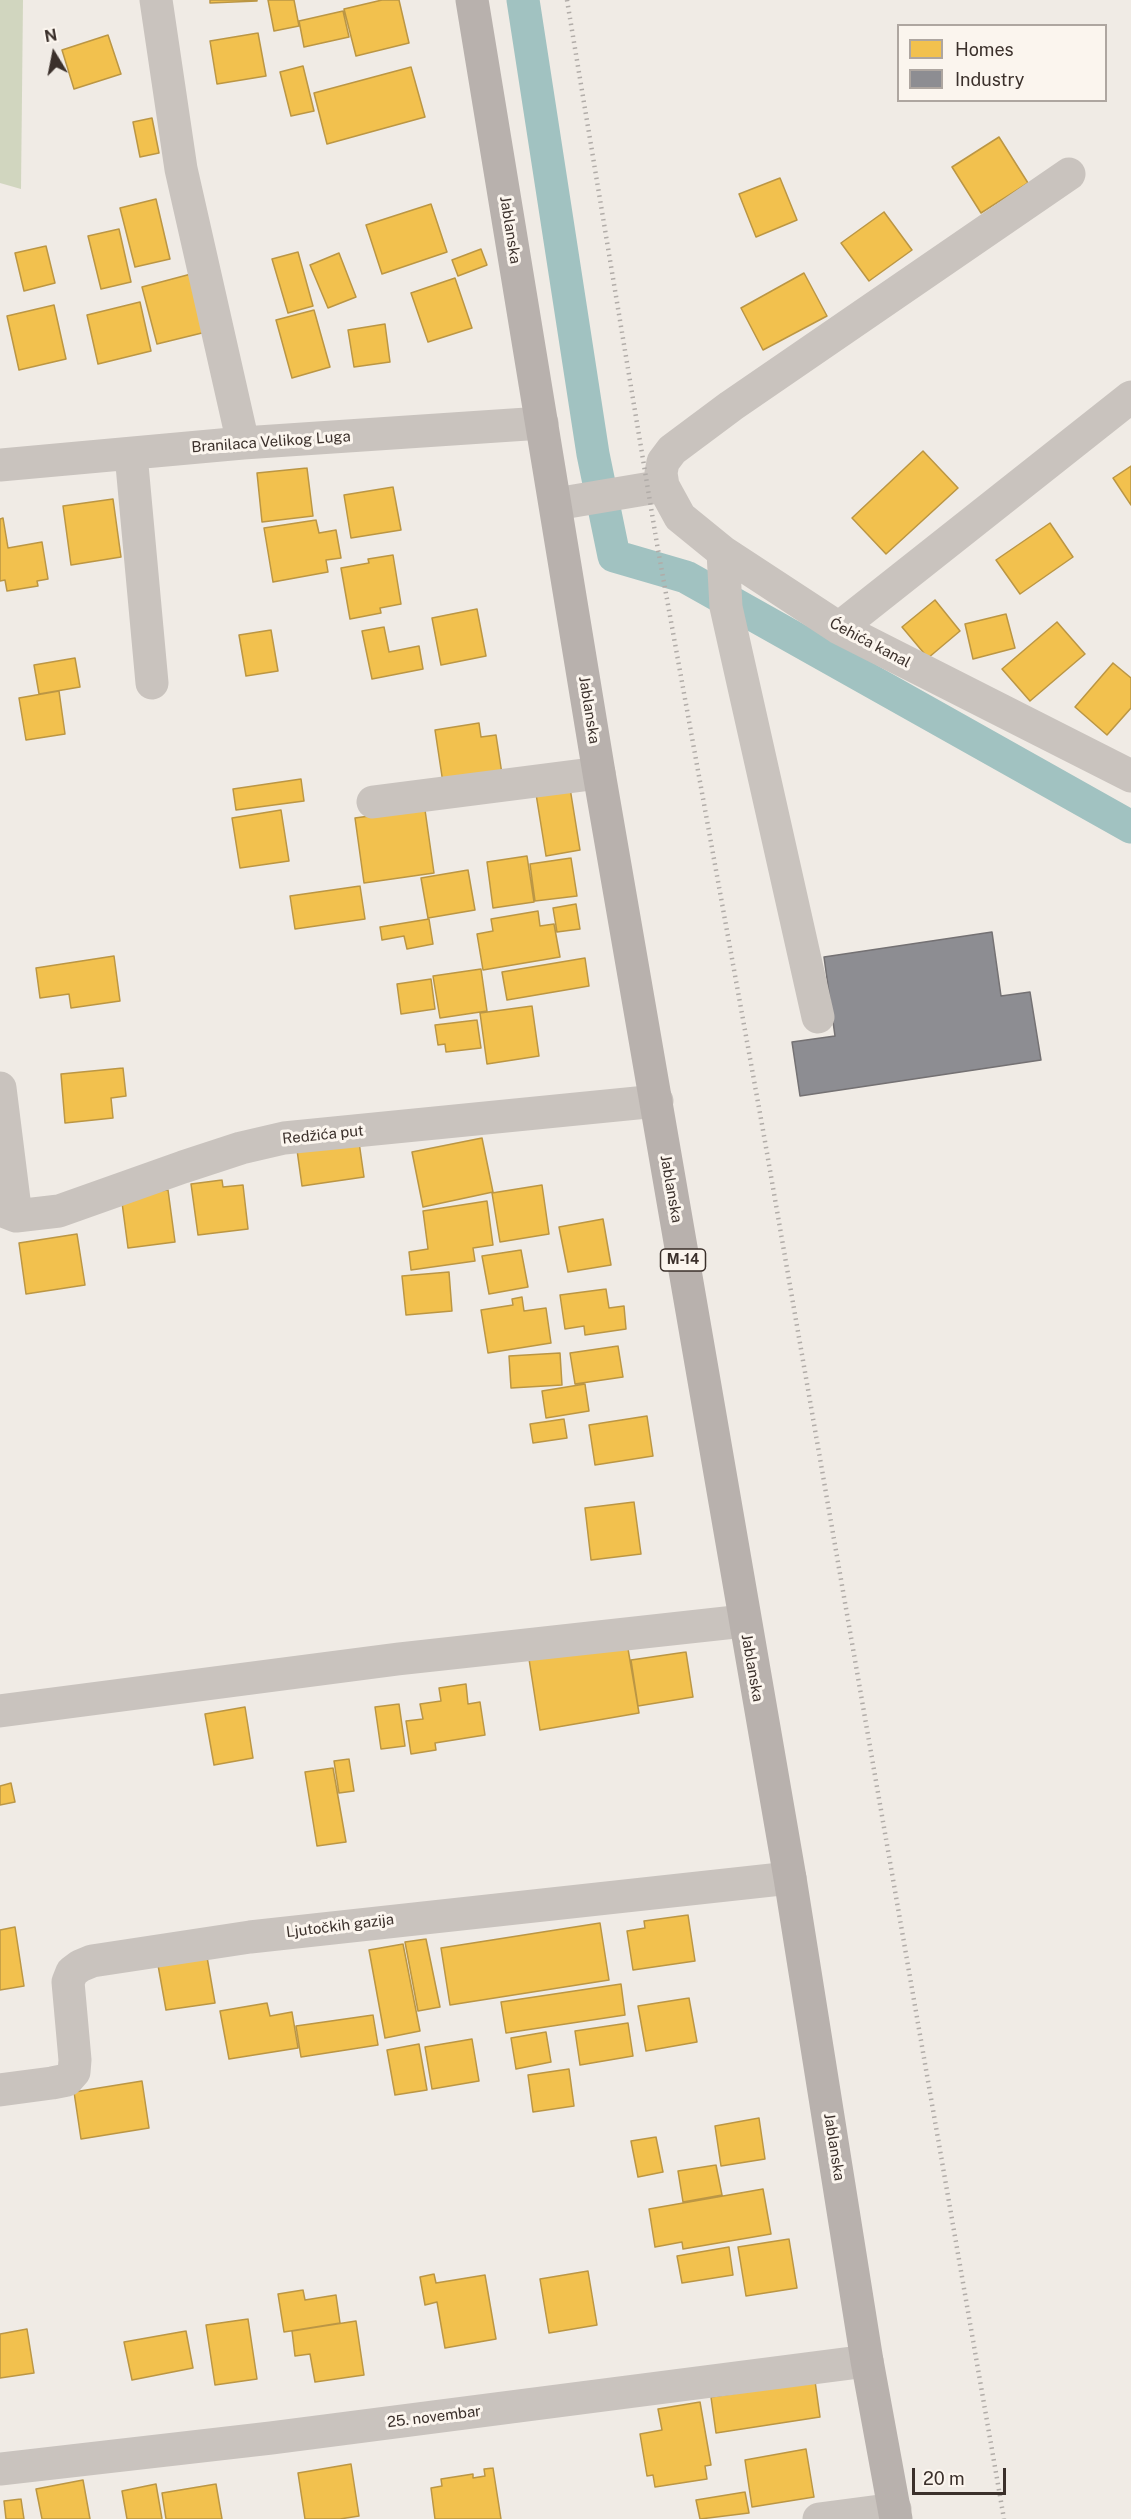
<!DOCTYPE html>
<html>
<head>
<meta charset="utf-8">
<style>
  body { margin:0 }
  #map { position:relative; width:1131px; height:2519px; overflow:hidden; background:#f0ebe5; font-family:"Public Sans",sans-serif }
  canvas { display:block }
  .legend { position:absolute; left:897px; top:24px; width:210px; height:78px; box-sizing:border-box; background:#fbf5ee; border:2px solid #aea6a0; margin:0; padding:8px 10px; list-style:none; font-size:18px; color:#3b302b }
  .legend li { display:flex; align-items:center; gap:12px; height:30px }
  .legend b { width:30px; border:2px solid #aea6a0 }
  .north { position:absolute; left:24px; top:24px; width:60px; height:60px; -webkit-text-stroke:4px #fbf5ee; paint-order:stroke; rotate:350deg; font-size:16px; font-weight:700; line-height:24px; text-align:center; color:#3b302b }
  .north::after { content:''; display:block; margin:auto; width:21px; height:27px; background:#3b302b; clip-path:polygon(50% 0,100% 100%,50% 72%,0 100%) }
  .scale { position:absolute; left:912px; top:2468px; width:94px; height:27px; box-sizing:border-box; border:3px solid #3b302b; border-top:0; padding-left:8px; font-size:18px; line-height:21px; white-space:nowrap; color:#3b302b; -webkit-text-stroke:4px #fbf5ee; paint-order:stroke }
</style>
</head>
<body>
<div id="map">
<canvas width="1131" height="2519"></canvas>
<ul class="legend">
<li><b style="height:16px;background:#f2c14e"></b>Homes</li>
<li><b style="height:16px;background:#8d8d92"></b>Industry</li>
</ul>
<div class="north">N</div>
<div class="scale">20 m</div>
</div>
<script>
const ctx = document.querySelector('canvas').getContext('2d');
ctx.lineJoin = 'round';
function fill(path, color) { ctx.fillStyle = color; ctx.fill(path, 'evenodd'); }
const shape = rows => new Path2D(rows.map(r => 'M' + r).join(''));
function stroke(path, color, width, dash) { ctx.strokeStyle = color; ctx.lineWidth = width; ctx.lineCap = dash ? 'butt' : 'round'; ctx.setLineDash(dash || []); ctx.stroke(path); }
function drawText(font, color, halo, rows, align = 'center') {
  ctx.font = font + ' "Public Sans",sans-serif'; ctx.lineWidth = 6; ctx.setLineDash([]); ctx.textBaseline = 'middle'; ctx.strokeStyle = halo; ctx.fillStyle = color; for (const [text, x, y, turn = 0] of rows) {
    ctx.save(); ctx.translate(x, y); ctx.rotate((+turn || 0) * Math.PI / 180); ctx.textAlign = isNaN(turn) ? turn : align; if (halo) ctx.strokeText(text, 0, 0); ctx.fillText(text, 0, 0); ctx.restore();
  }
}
const green = shape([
  [0,0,23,0,21,189,0,183]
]);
const homes = shape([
  [210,0,257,0,257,1,210,3,210,0],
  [268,0,294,0,299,26,274,31,268,0],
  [382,0,399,0,409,43,356,56,344,9,382,0],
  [343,11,349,37,304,47,299,21,343,11],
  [258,33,266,76,217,84,210,41,258,33],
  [108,35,121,74,74,89,62,50,108,35],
  [303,66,314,111,291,116,280,72,303,66],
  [411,67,425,117,327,144,314,93,411,67],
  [152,118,159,153,140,157,133,122,152,118],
  [999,137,1028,183,981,213,952,167,999,137],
  [780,178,797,220,756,237,739,194,780,178],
  [156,199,170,259,135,267,120,208,156,199],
  [431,204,447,252,382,274,366,225,431,204],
  [884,212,912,250,869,281,841,243,884,212],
  [119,229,131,282,101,289,88,236,119,229],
  [46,246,55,283,24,291,15,253,46,246],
  [481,249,487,265,458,276,452,260,481,249],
  [298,252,313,306,288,313,272,259,298,252],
  [339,253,356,297,328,308,310,265,339,253],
  [804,273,827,316,763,350,741,308,804,273],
  [191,274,206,332,157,344,142,287,191,274],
  [455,278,472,328,428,342,411,293,455,278],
  [140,302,151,351,98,364,87,315,140,302],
  [54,305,66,359,19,370,7,316,54,305],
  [314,310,330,367,292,378,276,320,314,310],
  [385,324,390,362,354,367,348,330,385,324],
  [923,451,958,488,886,554,852,518,923,451],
  [1131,466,1131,505,1113,478,1131,466],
  [307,468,313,516,262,522,257,473,307,468],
  [393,487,401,530,351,538,344,495,393,487],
  [113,499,121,557,71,565,63,506,113,499],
  [3,518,8,548,42,542,48,579,37,581,38,586,7,591,5,580,0,581,0,519,3,518],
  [316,520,319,533,336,530,341,558,326,560,328,572,273,582,264,528,316,520],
  [1050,523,1073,557,1020,594,996,560,1050,523],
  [393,555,401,604,380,608,381,613,350,619,341,568,369,563,368,559,393,555],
  [935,600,960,631,928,658,902,627,935,600],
  [477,609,486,656,441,665,432,618,477,609],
  [1006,614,1015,648,973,659,965,624,1006,614],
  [1057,622,1085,654,1030,701,1002,669,1057,622],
  [384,627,389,652,419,646,423,669,372,679,362,631,384,627],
  [271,630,278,671,246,676,239,635,271,630],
  [75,658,80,687,39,694,34,665,75,658],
  [1113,663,1131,678,1131,708,1107,735,1075,707,1113,663],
  [59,691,65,734,26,740,19,698,59,691],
  [479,723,481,737,496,735,502,774,443,783,435,730,479,723],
  [301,779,304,801,236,810,233,789,301,779],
  [570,788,580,850,546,856,536,794,570,788],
  [424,803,434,873,364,883,355,818,398,812,424,803],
  [281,810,289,861,240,868,232,818,281,810],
  [527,856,534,902,493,908,487,862,527,856],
  [571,858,577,896,535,901,530,864,571,858],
  [468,870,475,910,428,918,421,878,468,870],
  [360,886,365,919,295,929,290,896,360,886],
  [576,904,580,929,557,932,553,908,576,904],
  [538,911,540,926,554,924,560,957,483,970,477,934,493,931,491,919,538,911],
  [429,919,433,944,407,949,404,936,382,940,380,927,429,919],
  [114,956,120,1001,71,1008,69,994,40,998,36,968,114,956],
  [585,958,589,986,507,1000,502,972,585,958],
  [481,969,487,1011,440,1018,433,976,481,969],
  [431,979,435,1009,401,1014,397,984,431,979],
  [532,1006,539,1056,487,1064,480,1013,532,1006],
  [477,1020,481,1048,446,1052,445,1044,438,1045,435,1025,477,1020],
  [123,1068,126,1096,111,1098,113,1118,65,1123,61,1074,123,1068],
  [482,1138,493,1192,423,1207,412,1152,482,1138],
  [359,1142,364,1177,302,1186,297,1150,359,1142],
  [222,1180,223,1187,243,1185,248,1229,198,1235,191,1184,222,1180],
  [542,1185,549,1234,500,1242,492,1193,542,1185],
  [168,1190,175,1242,128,1248,121,1195,168,1190],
  [487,1201,493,1245,473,1248,475,1261,411,1270,409,1252,428,1249,423,1211,487,1201],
  [603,1219,611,1265,568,1272,559,1227,603,1219],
  [77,1234,85,1285,26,1294,19,1243,77,1234],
  [521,1250,528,1287,489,1294,482,1256,521,1250],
  [449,1272,452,1311,406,1315,402,1276,449,1272],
  [606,1289,609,1308,624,1306,626,1329,585,1335,584,1326,565,1329,560,1295,606,1289],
  [522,1297,524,1311,546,1308,551,1343,488,1353,481,1310,513,1305,512,1299,522,1297],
  [618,1346,623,1377,575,1384,570,1353,618,1346],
  [560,1353,562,1385,511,1388,509,1356,560,1353],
  [585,1384,589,1411,546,1418,542,1391,585,1384],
  [647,1416,653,1456,595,1465,589,1425,647,1416],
  [564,1419,567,1438,533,1443,530,1424,564,1419],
  [634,1502,641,1554,591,1560,585,1508,634,1502],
  [627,1643,639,1713,540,1730,529,1659,627,1643],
  [686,1652,693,1697,638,1706,631,1660,686,1652],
  [466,1684,468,1704,480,1702,485,1735,435,1743,436,1750,411,1754,406,1721,423,1719,420,1704,441,1701,439,1688,466,1684],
  [399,1704,405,1746,381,1749,375,1707,399,1704],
  [245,1707,253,1758,214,1765,205,1714,245,1707],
  [349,1759,354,1791,339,1793,334,1761,349,1759],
  [333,1768,346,1842,317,1846,305,1772,333,1768],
  [11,1783,15,1802,0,1805,0,1786,11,1783],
  [688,1915,695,1961,633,1970,627,1931,645,1928,644,1921,688,1915],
  [600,1923,609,1980,450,2005,441,1948,600,1923],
  [15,1927,24,1986,0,1990,0,1930,15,1927],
  [426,1939,440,2007,418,2011,405,1942,426,1939],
  [403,1944,420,2031,385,2038,369,1950,403,1944],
  [207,1957,215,2003,166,2010,158,1965,207,1957],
  [621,1984,625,2015,506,2033,501,2002,621,1984],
  [689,1998,697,2042,646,2051,638,2006,689,1998],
  [267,2003,270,2016,292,2012,298,2048,229,2059,220,2011,267,2003],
  [373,2015,378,2045,301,2057,296,2026,373,2015],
  [628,2023,633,2056,580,2065,575,2031,628,2023],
  [546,2032,551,2062,516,2069,511,2038,546,2032],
  [472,2039,479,2081,432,2089,425,2047,472,2039],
  [419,2044,427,2090,395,2095,387,2050,419,2044],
  [569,2069,574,2106,533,2112,528,2075,569,2069],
  [142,2081,149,2128,81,2139,74,2092,142,2081],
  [759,2118,765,2159,721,2166,715,2126,759,2118],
  [656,2137,663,2172,638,2177,631,2141,656,2137],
  [716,2165,722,2195,683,2202,678,2171,716,2165],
  [763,2189,771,2234,683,2249,682,2242,655,2247,649,2209,763,2189],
  [789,2239,797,2288,746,2296,738,2247,789,2239],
  [729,2247,733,2275,682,2283,677,2256,729,2247],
  [588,2271,597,2325,549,2333,540,2279,588,2271],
  [434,2274,436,2283,485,2275,496,2339,445,2348,437,2302,425,2305,420,2277,434,2274],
  [303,2290,305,2300,336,2295,340,2323,284,2332,278,2294,303,2290],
  [248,2319,257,2379,215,2385,206,2325,248,2319],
  [356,2321,364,2375,315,2382,310,2354,295,2356,292,2331,356,2321],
  [27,2329,34,2373,0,2378,0,2334,27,2329],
  [186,2331,193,2368,132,2380,124,2342,186,2331],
  [815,2381,820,2417,716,2433,711,2397,815,2381],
  [700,2402,711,2465,705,2466,707,2479,655,2487,653,2475,647,2476,640,2434,662,2430,658,2409,700,2402],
  [806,2449,814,2497,752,2507,745,2460,806,2449],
  [351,2464,359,2516,340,2519,305,2519,298,2473,351,2464],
  [493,2468,501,2519,435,2519,431,2488,442,2486,441,2479,473,2474,473,2478,485,2476,484,2469,493,2468],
  [83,2480,90,2519,42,2519,36,2489,83,2480],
  [156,2484,162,2519,127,2519,122,2491,156,2484],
  [216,2484,222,2519,166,2519,162,2493,216,2484],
  [745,2492,749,2513,700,2519,696,2500,745,2492],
  [21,2499,24,2519,6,2519,4,2501,21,2499]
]);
const industry = shape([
  [992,932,1001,996,1030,992,1041,1060,800,1096,792,1042,835,1036,824,957,992,932]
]);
const canal = shape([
  [523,0,593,454,614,556,686,577,1131,827]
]);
const minor = shape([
  [156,0,181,169,243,443],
  [131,454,152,683],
  [0,465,243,443,542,423],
  [663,486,661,473,663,462,672,450,731,406,1069,174],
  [556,504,663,486,680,517,723,552,839,628,1131,776],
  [723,552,726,607,818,1017],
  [839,628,1131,397],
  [373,802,599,773],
  [0,1088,16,1216],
  [0,1210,16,1216,59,1211,183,1167,241,1148,284,1138,657,1101],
  [0,1711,398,1659,744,1621],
  [0,2090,52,2083,67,2080,74,2072,75,2060,68,1982,72,1972,80,1966,92,1961,250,1937,790,1878],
  [0,2469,271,2438,867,2361],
  [819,2519,895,2509]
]);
const major = shape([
  [472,0,599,773,790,1878,867,2361,896,2519]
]);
const rail = shape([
  [567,0,657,544,763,1130,1004,2519]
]);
const shields = [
  [683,1260,45]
];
const shieldNames = [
  ["M-14",683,1260]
];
const streetNames = [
  ["Jablanska",510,230,81],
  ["Branilaca Velikog Luga",271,442,-4],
  ["Ćehića kanal",870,643,28],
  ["Jablanska",589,710,81],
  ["Redžića put",323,1135,-6],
  ["Jablanska",671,1189,80],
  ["Jablanska",752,1668,80],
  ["Ljutočkih gazija",340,1926,-7],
  ["Jablanska",834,2147,81],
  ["25. novembar",434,2417,-7]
];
fill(green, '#d1d6bf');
fill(homes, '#f2c14e');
stroke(homes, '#bb9644', 1.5);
fill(industry, '#8d8d92');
stroke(industry, '#747173', 1.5);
stroke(canal, '#a1c2c1', 33);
stroke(minor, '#c9c3be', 33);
stroke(major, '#b8b1ad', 33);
stroke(rail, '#b1aca8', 4.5, [1.5, 4.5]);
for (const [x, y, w] of shields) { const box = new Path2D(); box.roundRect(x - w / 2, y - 11, w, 22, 4.5); ctx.fillStyle = '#fbf5ee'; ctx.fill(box); stroke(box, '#3b302b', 1.5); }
drawText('bold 14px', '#3b302b', null, shieldNames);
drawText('15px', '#3b302b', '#fbf5ee', streetNames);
</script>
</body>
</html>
